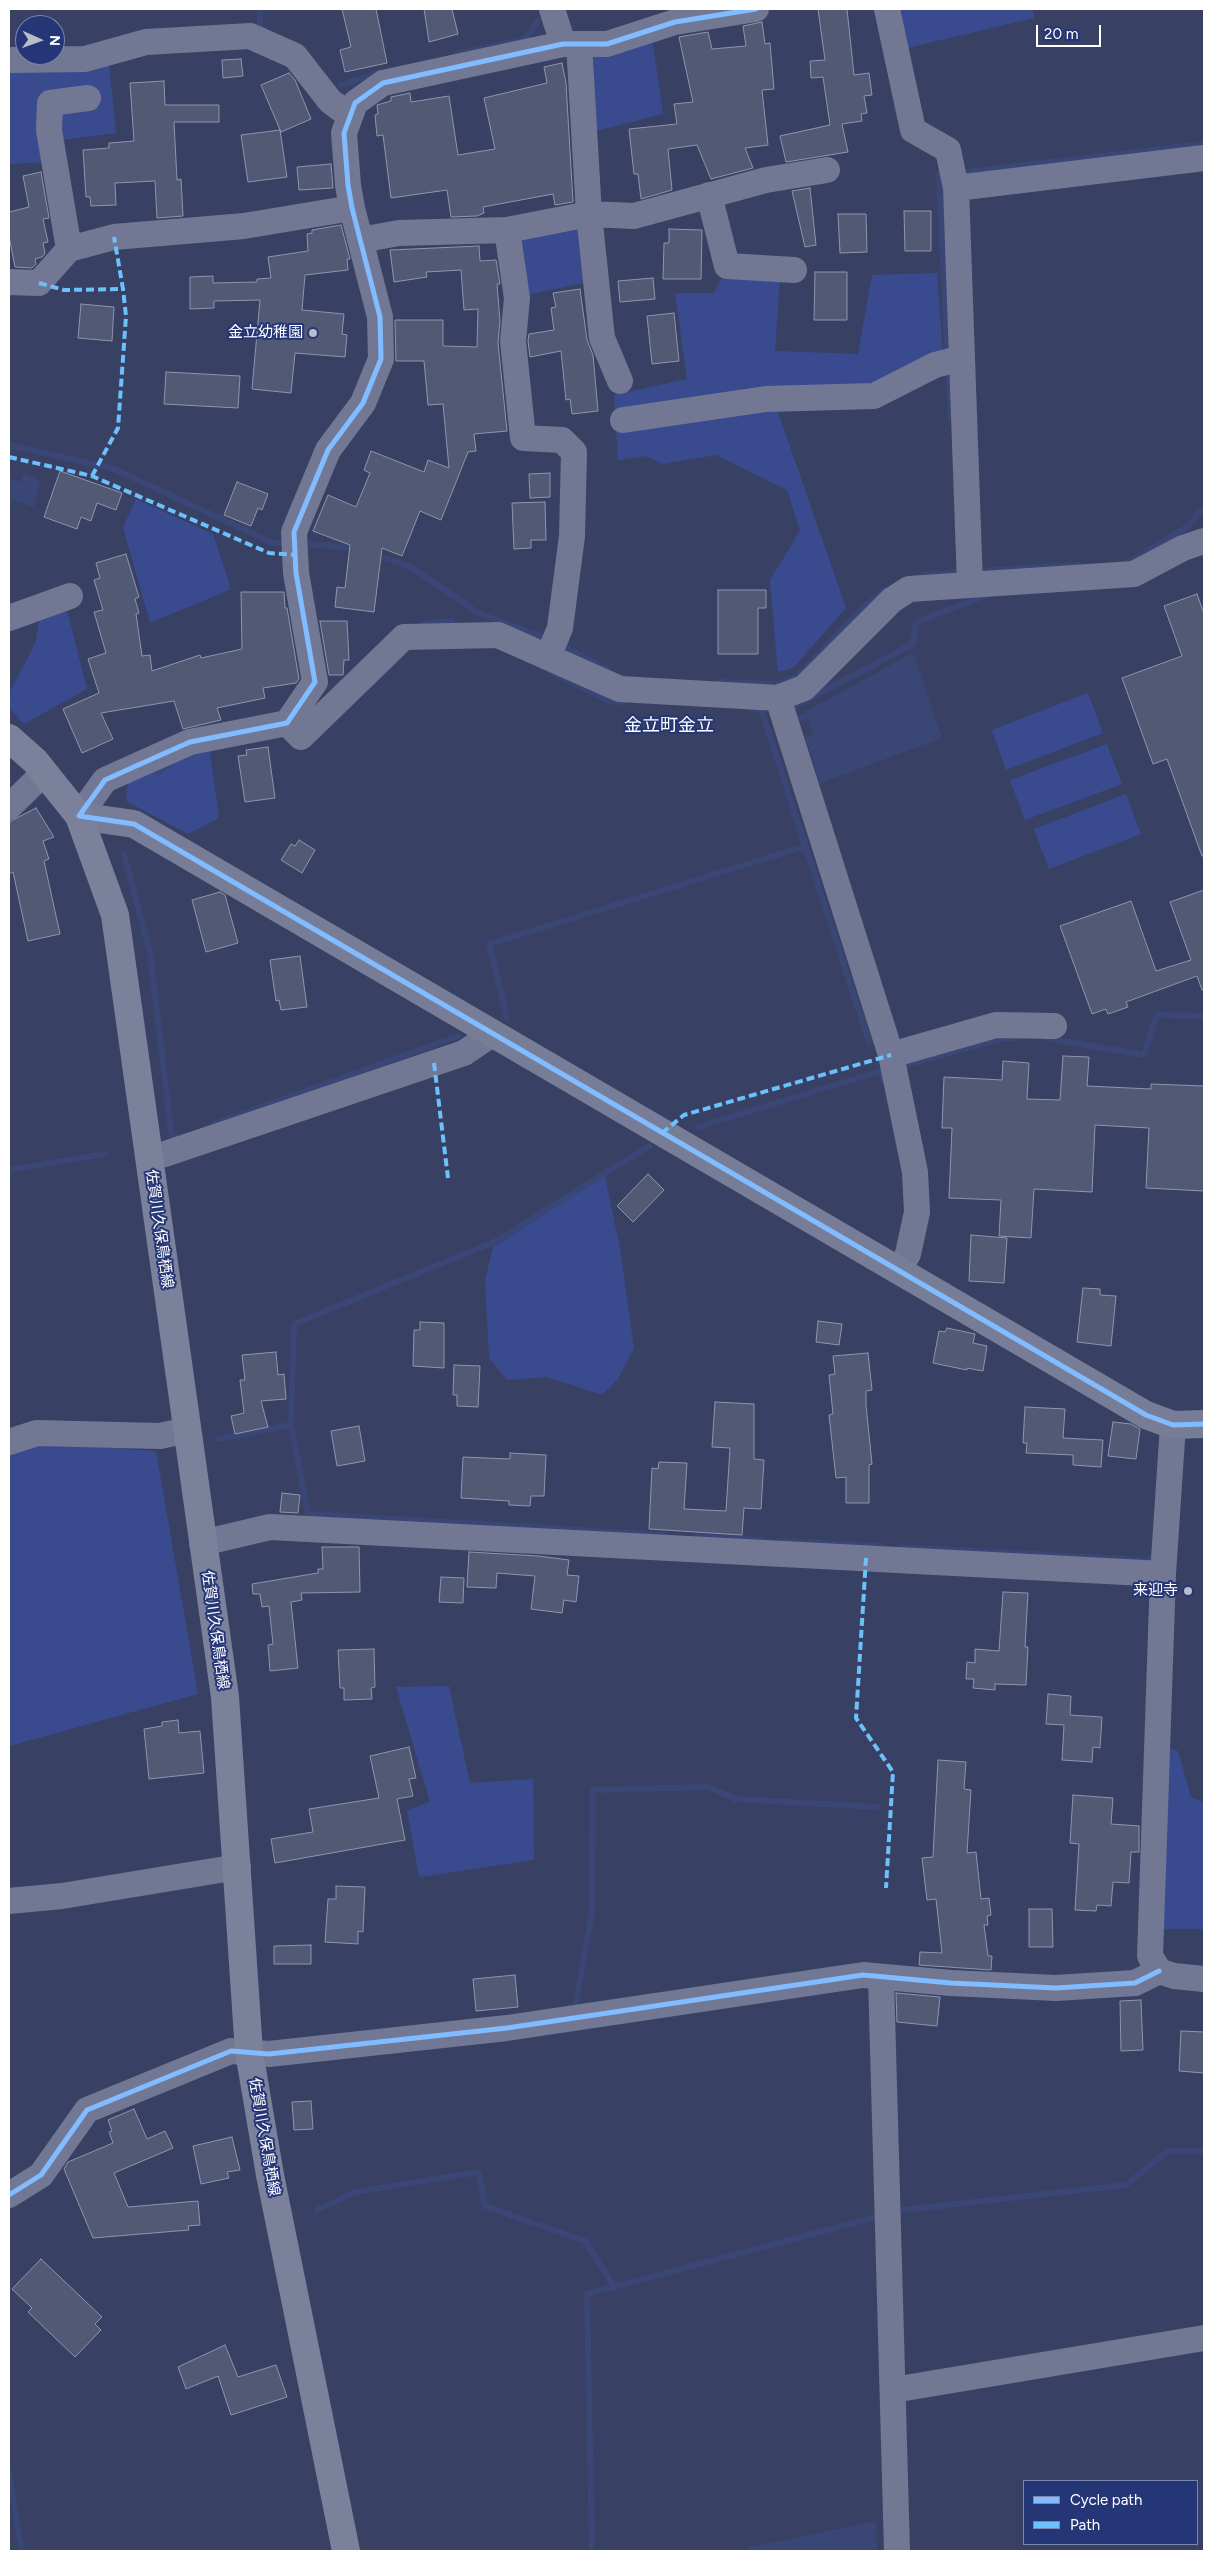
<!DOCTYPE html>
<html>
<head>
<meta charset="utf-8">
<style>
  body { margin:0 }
  #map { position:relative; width:1213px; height:2560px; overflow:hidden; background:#384164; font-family:Figtree,sans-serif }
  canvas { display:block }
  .frame { position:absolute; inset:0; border:10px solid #fff; pointer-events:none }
  .legend { position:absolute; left:1023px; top:2480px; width:175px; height:65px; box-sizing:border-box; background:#253677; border:1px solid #7c86ad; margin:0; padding:6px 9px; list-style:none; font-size:15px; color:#fff }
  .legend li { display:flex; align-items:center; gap:10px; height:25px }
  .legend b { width:25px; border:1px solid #7c86ad }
  .north { position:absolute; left:15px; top:15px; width:50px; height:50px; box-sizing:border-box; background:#253677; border:1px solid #7c86ad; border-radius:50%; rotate:92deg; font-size:14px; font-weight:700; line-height:20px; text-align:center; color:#fff }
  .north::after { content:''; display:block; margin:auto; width:18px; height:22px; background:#b9bcc9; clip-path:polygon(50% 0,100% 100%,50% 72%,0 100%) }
  .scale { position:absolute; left:1036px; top:25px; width:65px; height:22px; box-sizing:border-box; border:2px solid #fff; border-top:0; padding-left:6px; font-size:15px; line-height:18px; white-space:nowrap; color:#fff; -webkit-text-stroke:4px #253677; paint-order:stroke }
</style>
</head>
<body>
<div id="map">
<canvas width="1213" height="2560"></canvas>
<div class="frame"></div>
<ul class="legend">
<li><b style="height:6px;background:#80bcff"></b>Cycle path</li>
<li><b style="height:6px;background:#6cc0fc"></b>Path</li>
</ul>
<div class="north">N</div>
<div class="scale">20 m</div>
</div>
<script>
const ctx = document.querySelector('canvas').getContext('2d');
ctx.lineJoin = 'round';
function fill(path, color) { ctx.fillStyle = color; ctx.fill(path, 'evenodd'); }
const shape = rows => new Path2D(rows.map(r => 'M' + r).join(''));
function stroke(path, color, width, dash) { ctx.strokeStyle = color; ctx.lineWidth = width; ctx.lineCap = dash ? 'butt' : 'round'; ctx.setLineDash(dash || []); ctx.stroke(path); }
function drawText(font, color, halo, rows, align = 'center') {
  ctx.font = font + ' Figtree,"Noto Sans JP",sans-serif'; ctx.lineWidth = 4; ctx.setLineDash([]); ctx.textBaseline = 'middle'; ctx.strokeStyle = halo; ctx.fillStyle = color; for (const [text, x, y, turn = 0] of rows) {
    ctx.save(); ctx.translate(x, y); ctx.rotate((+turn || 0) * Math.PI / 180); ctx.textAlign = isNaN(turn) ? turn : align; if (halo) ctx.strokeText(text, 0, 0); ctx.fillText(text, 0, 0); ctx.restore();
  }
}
const green = shape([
  [895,9,1033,9,1034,18,903,49],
  [652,38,663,114,592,132,583,52],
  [109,64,116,133,45,142,48,162,9,164,9,68],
  [584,221,587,282,523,296,512,235],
  [937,273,944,371,776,406,846,608,793,668,778,672,770,580,800,531,787,490,716,455,663,464,645,456,618,460,614,395,687,379,675,293,714,293,723,274,780,278,775,351,858,354,872,275],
  [136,499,213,534,231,589,150,623,123,527],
  [65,602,87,689,24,724,9,708,9,693,35,644,41,611],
  [1088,693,1103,733,1006,770,992,730],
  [1107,744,1122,784,1025,820,1010,780],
  [209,745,219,818,188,834,126,801,128,779],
  [1126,794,1141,834,1049,869,1034,829],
  [605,1176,620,1249,634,1348,618,1379,602,1395,547,1377,507,1380,489,1358,485,1280,493,1247],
  [37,1443,156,1451,198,1694,9,1746,9,1451],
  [449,1686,470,1783,533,1779,534,1860,419,1877,407,1810,430,1802,396,1687],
  [1165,1748,1178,1751,1191,1797,1204,1802,1204,1929,1159,1929]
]);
const water = shape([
  [25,473,40,481,34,507,9,499,9,478,20,482],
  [913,653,942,738,820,783,805,737,813,734,808,719,800,721,798,716],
  [876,2521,877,2551,748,2551,747,2548]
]);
const stream = shape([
  [260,9,260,29,264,31],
  [457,54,525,39,538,21],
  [341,85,380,72],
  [967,172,1204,144],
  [939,175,947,347],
  [949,375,951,419],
  [9,445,114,469,273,543,289,544],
  [302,544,356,548],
  [373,554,411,567,478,613,549,639],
  [1129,562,1187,527,1204,508],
  [976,571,1079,565],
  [924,575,964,572],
  [423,624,452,621],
  [560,645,607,669],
  [551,672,609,701,624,702],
  [719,682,778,684,797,677,863,608,885,590],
  [795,706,913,644,916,622,985,596],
  [754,709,761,709,869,1042],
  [158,772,170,764],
  [124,855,150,952,172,1139,177,1137],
  [507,1018,489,944,806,846],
  [1046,1038,1144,1055,1157,1015,1204,1016],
  [906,1065,1003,1038,1014,1038],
  [214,1124,458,1036],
  [698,1127,881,1071,883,1079],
  [9,1170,105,1154],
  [291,1425,294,1324,494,1242,649,1146],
  [218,1439,291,1425,308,1514,665,1535],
  [698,1536,762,1540],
  [779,1541,881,1546],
  [900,1547,1148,1560,1154,1554,1154,1549],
  [576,2003,592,1911,593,1790,708,1787,735,1799,877,1807],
  [317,2210,355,2192,479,2172,485,2206,585,2241,614,2287],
  [903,2210,1126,2185,1167,2151,1204,2151],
  [9,2474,22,2551],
  [592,2551,587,2294,872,2218]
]);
const building = shape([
  [342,9,376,9,387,63,345,72,340,50,351,47,342,9],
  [424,9,452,9,458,34,429,42,424,9],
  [818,9,847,9,854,75,869,73,872,95,864,96,867,113,861,114,862,121,842,124,848,152,786,162,780,136,830,125,823,77,811,78,810,61,825,60,818,9],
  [762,22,765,44,770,43,774,89,762,90,768,145,745,148,753,168,711,179,697,145,668,149,672,190,641,199,638,174,634,174,629,129,677,124,674,104,693,102,679,37,708,32,712,49,746,46,743,26,762,22],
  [241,59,243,76,223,78,222,60,241,59],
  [562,63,566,83,573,202,555,205,553,194,483,207,484,213,477,216,451,217,447,190,391,198,383,135,377,136,375,115,378,114,377,105,391,101,391,97,410,93,411,102,449,96,458,155,495,149,484,98,547,83,544,67,562,63],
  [289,73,295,80,311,119,281,132,261,85,289,73],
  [164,81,165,105,219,105,219,122,174,122,177,180,181,179,183,216,157,218,155,181,115,183,116,205,91,206,90,197,86,197,83,150,109,148,109,143,134,141,130,83,164,81],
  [280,130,287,177,248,182,241,135,280,130],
  [331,164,333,188,299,190,297,167,331,164],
  [41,172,49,218,43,219,48,242,43,243,45,253,42,257,35,259,36,264,32,268,15,267,9,236,9,212,29,207,23,176,41,172],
  [810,188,816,245,805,247,792,191,810,188],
  [904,211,931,211,931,251,905,251,904,211],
  [838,214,866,214,867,252,840,253,838,214],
  [341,225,350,259,347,259,348,270,305,275,302,310,344,314,342,334,347,335,345,357,295,353,291,393,252,389,260,300,214,301,214,308,190,309,190,277,213,276,213,283,257,282,257,279,271,278,268,257,308,251,307,234,312,233,312,230,341,225],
  [669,229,702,230,701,279,663,279,664,243,669,243,669,229],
  [479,246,480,261,496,260,500,284,497,284,500,321,498,343,507,431,474,434,476,451,468,452,441,520,420,511,402,556,382,548,374,612,335,607,337,587,345,588,350,545,313,531,328,495,356,507,370,473,364,470,371,451,424,472,428,460,449,468,443,404,428,405,424,361,396,361,395,320,443,320,443,346,477,347,478,309,464,310,461,270,426,272,427,277,394,282,390,250,479,246],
  [815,272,847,272,847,320,814,320,815,272],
  [653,278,655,299,620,302,618,281,653,278],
  [580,289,587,340,593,355,598,411,572,414,570,399,566,400,561,351,530,357,528,341,529,334,554,330,551,308,556,307,553,293,580,289],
  [81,304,114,307,112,341,78,338,81,304],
  [674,313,679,361,652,364,647,316,674,313],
  [166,372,240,376,238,408,164,404,166,372],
  [60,471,122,493,116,510,97,503,91,521,81,517,77,529,44,517,60,471],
  [550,473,550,497,530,498,529,474,550,473],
  [237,482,268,494,262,510,258,508,251,526,224,515,237,482],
  [545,502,546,540,531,540,531,548,514,549,512,503,545,502],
  [126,554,139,597,135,599,139,613,136,614,142,656,150,655,152,671,200,655,201,658,242,649,241,592,284,592,285,608,287,608,299,679,296,683,263,688,265,698,217,708,221,720,183,729,174,701,101,713,113,739,82,753,63,709,99,693,88,659,106,653,94,612,103,610,94,580,100,578,96,563,126,554],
  [718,590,766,590,766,608,758,608,758,654,718,654,718,590],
  [1197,594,1204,614,1204,856,1202,856,1167,759,1153,764,1122,678,1182,656,1164,606,1197,594],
  [320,621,347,621,349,660,344,660,343,675,329,675,320,621],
  [268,747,275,798,245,802,238,756,247,755,246,750,268,747],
  [36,808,54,837,43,841,49,859,44,861,60,934,28,941,13,872,9,874,9,822,36,808],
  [299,840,315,850,302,873,281,860,291,844,295,846,299,840],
  [1204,890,1204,990,1202,990,1197,976,1126,1002,1128,1007,1108,1014,1106,1009,1092,1014,1060,926,1131,901,1156,971,1191,960,1170,902,1204,890],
  [220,892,225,895,238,943,206,952,192,900,220,892],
  [300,956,307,1007,281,1010,279,1000,276,1001,270,960,300,956],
  [1063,1056,1089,1057,1087,1086,1151,1089,1151,1084,1204,1086,1204,1191,1146,1188,1149,1128,1095,1125,1092,1192,1034,1189,1031,1238,999,1236,1001,1200,949,1198,952,1128,942,1128,944,1077,1002,1080,1003,1061,1029,1063,1027,1099,1060,1100,1063,1056],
  [648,1174,664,1190,633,1222,617,1206,648,1174],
  [971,1235,1007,1238,1004,1283,969,1281,971,1235],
  [1083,1288,1100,1289,1100,1295,1116,1296,1111,1346,1077,1342,1083,1288],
  [818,1321,842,1324,839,1345,816,1342,818,1321],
  [420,1322,444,1323,444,1368,413,1366,414,1330,420,1330,420,1322],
  [947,1328,975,1334,973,1343,987,1346,983,1371,967,1368,967,1370,933,1363,939,1331,945,1332,947,1328],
  [276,1352,278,1375,284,1374,286,1399,261,1401,268,1427,235,1434,231,1416,244,1413,240,1380,245,1380,242,1355,276,1352],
  [868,1353,872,1390,866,1391,866,1405,872,1464,869,1465,869,1503,846,1503,846,1477,836,1478,829,1415,833,1414,829,1375,835,1374,833,1356,868,1353],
  [454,1365,480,1366,478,1407,457,1406,457,1395,453,1395,454,1365],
  [715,1402,754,1404,754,1459,764,1460,761,1509,744,1508,742,1535,649,1529,652,1468,658,1469,659,1462,687,1463,684,1509,726,1511,730,1448,712,1447,715,1402],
  [1025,1407,1065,1409,1063,1438,1103,1440,1101,1467,1073,1465,1073,1455,1026,1453,1027,1443,1023,1443,1025,1407],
  [1113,1422,1131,1424,1140,1429,1136,1459,1108,1456,1113,1422],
  [359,1426,365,1461,337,1466,331,1431,359,1426],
  [510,1453,546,1455,544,1496,531,1496,530,1506,509,1505,509,1501,461,1498,463,1457,510,1459,510,1453],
  [282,1493,300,1495,298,1513,280,1512,282,1493],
  [322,1547,359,1547,360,1592,301,1593,302,1600,291,1602,298,1668,270,1671,268,1645,273,1644,269,1606,262,1607,260,1594,253,1594,252,1584,318,1573,318,1569,323,1569,322,1547],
  [469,1552,538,1556,569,1560,567,1575,579,1576,576,1602,564,1600,562,1613,531,1609,535,1576,497,1573,496,1588,467,1587,469,1552],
  [441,1577,464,1578,463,1603,439,1602,441,1577],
  [1003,1592,1028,1593,1025,1647,1028,1647,1026,1685,995,1684,995,1690,973,1688,974,1679,966,1679,967,1662,975,1663,975,1649,999,1651,1003,1592],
  [374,1649,375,1687,371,1688,372,1699,344,1700,344,1688,340,1688,338,1650,374,1649],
  [1048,1694,1071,1696,1070,1715,1102,1717,1100,1748,1093,1747,1092,1762,1062,1760,1064,1725,1046,1724,1048,1694],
  [178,1720,179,1733,200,1731,204,1773,149,1779,144,1729,162,1726,162,1722,178,1720],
  [409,1747,416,1778,409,1779,413,1796,397,1799,405,1840,275,1863,271,1839,313,1832,309,1809,379,1798,370,1756,409,1747],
  [938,1760,966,1762,964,1789,971,1790,967,1853,976,1852,981,1899,989,1898,991,1915,987,1916,988,1925,984,1925,988,1956,992,1956,991,1970,919,1965,920,1952,942,1953,936,1899,927,1900,922,1858,933,1857,938,1760],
  [1073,1795,1113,1798,1111,1824,1139,1826,1139,1852,1131,1852,1129,1883,1113,1882,1111,1906,1097,1905,1096,1911,1075,1910,1079,1844,1070,1843,1073,1795],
  [336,1886,365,1887,363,1932,358,1931,358,1944,325,1942,328,1899,336,1899,336,1886],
  [1029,1909,1052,1909,1053,1947,1029,1947,1029,1909],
  [311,1945,311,1964,274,1964,274,1946,311,1945],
  [515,1975,518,2007,476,2011,473,1979,515,1975],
  [896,1993,940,1997,937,2026,897,2022,896,1993],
  [1141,2000,1143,2050,1121,2051,1120,2001,1141,2000],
  [1181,2031,1204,2032,1204,2073,1179,2071,1181,2031],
  [311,2101,313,2129,294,2130,292,2102,311,2101],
  [134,2109,147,2139,165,2131,173,2148,114,2173,128,2207,198,2201,200,2225,188,2226,189,2230,93,2238,64,2169,68,2162,113,2143,109,2132,112,2131,108,2120,134,2109],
  [232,2137,240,2170,227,2172,229,2178,201,2184,193,2146,232,2137],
  [41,2259,102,2317,95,2324,101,2330,75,2357,28,2312,32,2308,12,2289,41,2259],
  [225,2345,238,2377,276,2365,287,2397,231,2415,218,2376,186,2389,178,2367,225,2345]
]);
const street = shape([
  [552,9,563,44],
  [887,9,913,130,948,150,956,188,1204,158],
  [9,60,85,59,146,42,250,36,295,56,330,101,350,116],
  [956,188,970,585],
  [709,195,727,266,794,270],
  [507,230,517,298,513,341,523,438,562,440,574,452,572,536,560,628,548,657],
  [360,240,399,233,507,230,589,214,579,44],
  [69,249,49,130,50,103,88,98],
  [9,282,39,283,69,249,114,237,244,226,352,208],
  [620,381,602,338,589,214,634,216,766,180,827,170],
  [623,420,766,399,874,396,935,365,962,358],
  [9,618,70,596],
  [778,698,891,1055,915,1172,917,1212,908,1254,898,1271],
  [287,723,301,737,404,637,498,635,620,689,778,698,804,688,892,600,909,589,1134,574,1183,548,1204,541],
  [9,807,44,773],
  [79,816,105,780,136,766,190,742,287,723,315,682,296,573,294,532,328,450,363,403,381,359,380,317,352,208,348,185,344,133,355,103,383,83,563,44,607,44,675,22,756,9],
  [891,1055,996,1025,1054,1026],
  [149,1157,165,1154,464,1053,492,1034],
  [1173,1425,1163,1574,1150,1956,1159,1971,1174,1976,1204,1979],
  [9,1442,37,1433,160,1436,187,1430],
  [202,1543,270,1527,1163,1574],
  [9,1901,62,1896,238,1867],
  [881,1977,897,2551],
  [9,2195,41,2175,87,2110,231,2051,269,2054,507,2028,863,1975,951,1983,1056,1988,1135,1983,1159,1971],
  [893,2390,1204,2338]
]);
const secondary = shape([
  [79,816,134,824,1146,1415,1173,1425,1204,1424]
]);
const primary = shape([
  [9,738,35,761,79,816,115,915,225,1697,249,2052,270,2175,346,2551]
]);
const quiet = shape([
  [39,283,64,290,123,289,114,237],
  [9,457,92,476,269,553,296,555],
  [92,476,118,428,126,316,123,289],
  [434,1063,448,1178],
  [662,1133,684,1115,891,1055],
  [866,1558,856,1718,893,1772,886,1888]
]);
const cycleway = shape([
  [756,9,675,22,607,44,563,44,383,83,355,103,344,133,348,185,352,208,380,317,381,359,363,403,328,450,294,532,296,573,315,682,287,723,190,742,136,766,105,780,79,816,134,824,1146,1415,1173,1425,1204,1424],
  [9,2195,41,2175,87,2110,231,2051,269,2054,507,2028,863,1975,951,1983,1056,1988,1135,1983,1159,1971]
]);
const markers = [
  [313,333,5,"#b9bcc9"],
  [1188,1591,5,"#b9bcc9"]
];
const poiNames = [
  ["金立幼稚園",303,333],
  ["来迎寺",1178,1591]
];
const streetNames = [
  ["佐賀川久保鳥栖線",159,1229,82],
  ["佐賀川久保鳥栖線",215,1630,82],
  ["佐賀川久保鳥栖線",264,2137,80]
];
const quarterNames = [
  ["金立町金立",669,726]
];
fill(green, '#394b8e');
fill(water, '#3a4776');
stroke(stream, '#3a4776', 6);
fill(building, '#515975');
stroke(building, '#8f95ab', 1);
stroke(street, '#727893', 26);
stroke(secondary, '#787d97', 28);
stroke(primary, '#7b819a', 28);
stroke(quiet, '#6cc0fc', 4, [8, 4]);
stroke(cycleway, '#80bcff', 5);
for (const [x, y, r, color] of markers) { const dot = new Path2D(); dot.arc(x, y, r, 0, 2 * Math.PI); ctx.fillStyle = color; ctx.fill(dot); stroke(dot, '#253677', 2); }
drawText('15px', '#fff', '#253677', poiNames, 'right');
drawText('15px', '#fff', '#253677', streetNames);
drawText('18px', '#fff', '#253677', quarterNames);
</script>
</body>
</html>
